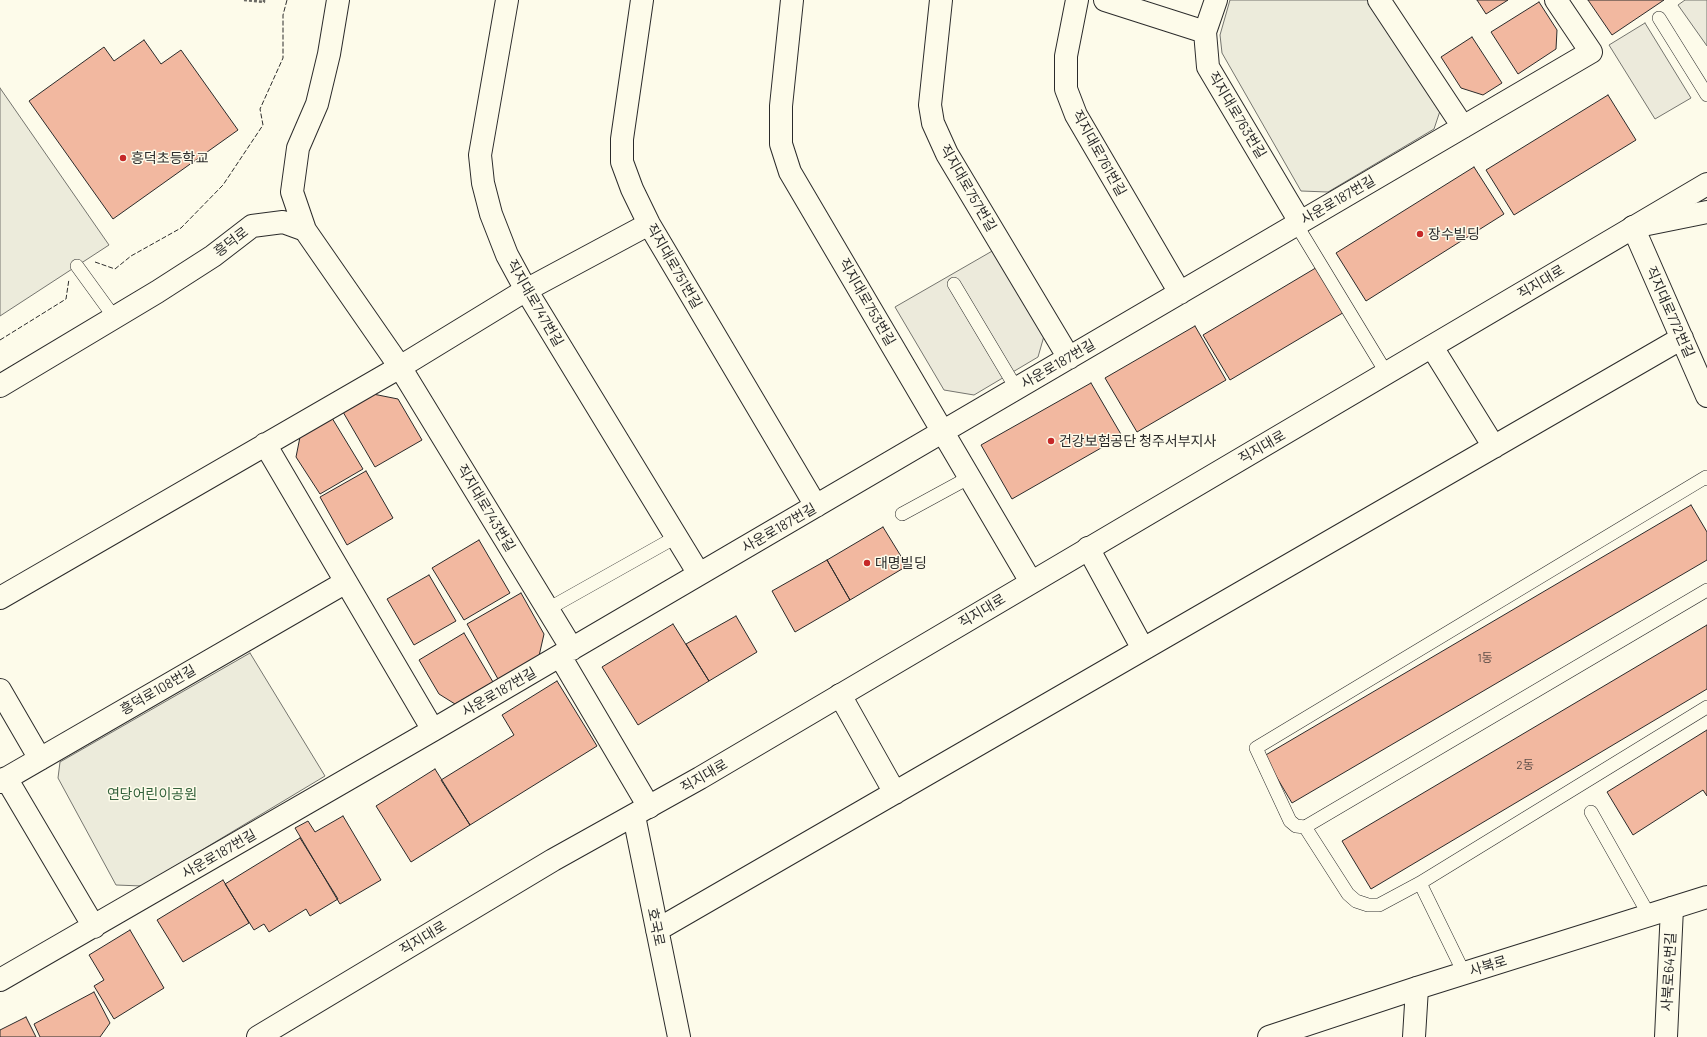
<!DOCTYPE html>
<html>
<head>
<meta charset="utf-8">
<style>
  body { margin:0 }
  canvas { display:block; background:#fdfbea }
</style>
</head>
<body>
<canvas width="1707" height="1037"></canvas>
<script>
const ctx = document.querySelector('canvas').getContext('2d');
ctx.lineJoin = 'round';
function fill(path, color) { ctx.fillStyle = color; ctx.fill(path, 'evenodd'); }
const shape = rows => new Path2D(rows.map(r => 'M' + r).join(''));
function stroke(path, color, width, dash) { ctx.strokeStyle = color; ctx.lineWidth = width; ctx.lineCap = dash ? 'butt' : 'round'; ctx.setLineDash(dash || []); ctx.stroke(path); }
function drawText(font, color, halo, rows, align = 'center') {
  ctx.font = font + ' Barlow,"Noto Sans KR",sans-serif'; ctx.lineWidth = 3; ctx.setLineDash([]); ctx.textBaseline = 'middle'; ctx.strokeStyle = halo; ctx.fillStyle = color; for (const [text, x, y, turn = 0] of rows) {
    ctx.save(); ctx.translate(x, y); ctx.rotate((+turn || 0) * Math.PI / 180); ctx.textAlign = isNaN(turn) ? turn : align; if (halo) ctx.strokeText(text, 0, 0); ctx.fillText(text, 0, 0); ctx.restore();
  }
}
const green = shape([
  [1230,0,1373,0,1442,105,1434,129,1328,192,1301,191,1222,53,1220,35,1230,0],
  [0,88,109,245,0,316,0,88],
  [250,653,325,776,142,886,116,885,58,778,60,762,250,653]
]);
const parking = shape([
  [1685,0,1707,0,1707,46,1678,5,1685,0],
  [1645,23,1691,98,1655,119,1609,45,1645,23],
  [994,250,1044,336,1038,357,974,395,944,390,895,307,994,250]
]);
const building = shape([
  [1477,0,1508,0,1486,14,1477,0],
  [1588,0,1664,0,1612,35,1588,0],
  [1539,2,1557,30,1556,49,1518,74,1491,32,1539,2],
  [1472,37,1502,83,1483,95,1461,88,1441,57,1472,37],
  [144,40,161,64,181,50,238,130,113,219,29,101,104,47,114,61,144,40],
  [1608,95,1636,140,1514,215,1486,170,1608,95],
  [1474,167,1504,214,1366,301,1336,253,1474,167],
  [1319,266,1346,311,1230,380,1203,335,1319,266],
  [1195,326,1226,380,1137,432,1105,378,1195,326],
  [1091,383,1122,436,1012,499,981,445,1091,383],
  [373,394,398,399,422,440,375,467,343,412,373,394],
  [332,418,363,469,320,494,296,457,300,437,332,418],
  [366,471,393,518,347,545,320,497,366,471],
  [1691,505,1707,532,1707,560,1292,803,1264,756,1691,505],
  [883,527,907,566,850,600,827,560,883,527],
  [479,540,510,593,464,620,432,568,479,540],
  [827,560,850,600,795,632,772,591,827,560],
  [429,575,456,621,414,645,387,599,429,575],
  [521,593,544,634,539,656,498,679,467,624,521,593],
  [736,616,757,652,709,681,686,644,736,616],
  [673,624,709,681,638,725,602,667,673,624],
  [1707,625,1707,689,1371,889,1342,841,1707,625],
  [464,633,493,682,455,704,439,694,419,660,464,633],
  [557,681,597,746,470,825,441,780,514,735,502,715,557,681],
  [1707,730,1707,796,1703,790,1633,835,1607,792,1707,730],
  [435,769,470,825,411,862,376,806,435,769],
  [343,816,381,880,340,904,295,828,308,821,315,832,343,816],
  [300,838,338,899,310,916,306,909,269,932,264,924,254,930,225,884,300,838],
  [223,880,249,923,183,962,157,920,223,880],
  [130,930,164,988,114,1019,94,986,104,980,89,955,130,930],
  [94,992,110,1023,100,1037,40,1037,34,1024,94,992],
  [26,1017,36,1037,0,1037,0,1030,26,1017]
]);
const path = shape([
  [244,0,264,2,264,0]
]);
const service = shape([
  [1659,18,1707,95],
  [1296,224,1387,374],
  [77,266,114,317],
  [954,284,1016,388],
  [1707,479,1706,477,1256,748,1290,821,1296,826,1305,827,1348,894,1356,901,1368,905,1379,905,1420,883,1707,707],
  [902,514,970,477],
  [548,609,676,537],
  [1591,812,1649,915],
  [1305,827,1707,590],
  [1420,883,1464,973]
]);
const minor = shape([
  [338,0,329,54,317,104,298,148,292,192,305,230,400,367,572,649],
  [507,0,480,155,483,183,491,214,507,255,526,290,699,574],
  [642,0,622,139,622,162,632,189,649,224,816,506],
  [792,0,781,106,781,144,790,172,1031,582],
  [941,0,930,105,933,123,947,154,1069,358],
  [1077,0,1066,56,1066,89,1076,115,1180,293],
  [1105,0,1205,32],
  [1216,0,1205,32,1208,67,1300,222],
  [1379,0,1463,127],
  [1633,227,1707,396],
  [1432,347,1494,447],
  [0,386,157,292,213,256,252,226,283,222,305,230],
  [265,444,433,730],
  [1088,548,1143,649],
  [0,598,400,367,526,290,649,224],
  [560,656,649,807],
  [0,690,40,759],
  [840,695,895,793],
  [6,778,94,927],
  [0,782,346,582],
  [634,816,679,1037],
  [657,930,1682,338],
  [0,980,433,730,1591,52,1556,0],
  [1414,1037,1417,988],
  [1666,1037,1672,908]
]);
const tertiary = shape([
  [258,1037,553,860,700,778,1707,184],
  [1269,1037,1417,988,1707,897]
]);
const secondary = shape([
  [1633,227,1707,212]
]);
const fence = shape([
  [95,262,115,269,131,256,181,228,223,185,263,125,260,109,283,58,283,15,287,0],
  [0,340,66,299,69,279]
]);
const markers = [
  [123,158,4,"#c62828"],
  [1420,234,4,"#c62828"],
  [1051,441,4,"#c62828"],
  [867,563,4,"#c62828"]
];
const numberNames = [
  ["1동",1485,658],
  ["2동",1525,765]
];
const streetNames = [
  ["직지대로763번길",1237,115,59],
  ["직지대로761번길",1099,153,61],
  ["직지대로757번길",968,188,60],
  ["사운로187번길",1338,200,-30],
  ["흥덕로",231,242,-37],
  ["직지대로751번길",674,266,60],
  ["직지대로",1541,282,-31],
  ["직지대로753번길",867,302,60],
  ["직지대로747번길",535,303,60],
  ["직지대로772번길",1670,312,66],
  ["사운로187번길",1058,364,-30],
  ["직지대로",1262,447,-30],
  ["직지대로743번길",486,508,59],
  ["사운로187번길",779,528,-30],
  ["직지대로",982,611,-31],
  ["흥덕로108번길",158,690,-30],
  ["사운로187번길",499,692,-30],
  ["직지대로",704,776,-30],
  ["사운로187번길",219,854,-30],
  ["호국로",656,927,78],
  ["직지대로",423,938,-31],
  ["사북로",1488,966,-17],
  ["사북로64번길",1669,972,-87]
];
const poiNames = [
  ["흥덕초등학교",131,158],
  ["장수빌딩",1428,234],
  ["건강보험공단 청주서부지사",1059,441],
  ["대명빌딩",875,563]
];
const parkNames = [
  ["연당어린이공원",152,794]
];
fill(green, '#ecebdb');
stroke(green, '#74746e', 1);
fill(parking, '#eceadb');
stroke(parking, '#74746e', 1);
fill(building, '#f2b8a0');
stroke(building, '#2b2b2b', 1);
stroke(service, '#2b2b2b', 14);
stroke(minor, '#2b2b2b', 24);
stroke(tertiary, '#2b2b2b', 24);
stroke(secondary, '#2b2b2b', 24);
stroke(path, '#6a6964', 2.5, [3, 2]);
stroke(service, '#fdfbea', 13);
stroke(minor, '#fdfbea', 22);
stroke(tertiary, '#fdfbea', 22);
stroke(secondary, '#fdfbea', 22);
stroke(fence, '#2b2b2b', 1, [5, 2]);
for (const [x, y, r, color] of markers) { const dot = new Path2D(); dot.arc(x, y, r, 0, 2 * Math.PI); ctx.fillStyle = color; ctx.fill(dot); stroke(dot, '#fdfbea', 1.5); }
drawText('12px', '#5d4e48', null, numberNames);
drawText('14px', '#2b2b2b', '#fdfbea', streetNames);
drawText('14px', '#2b2b2b', '#fdfbea', poiNames, 'left');
drawText('14px', '#34623c', '#fdfbea', parkNames);
</script>
</body>
</html>
